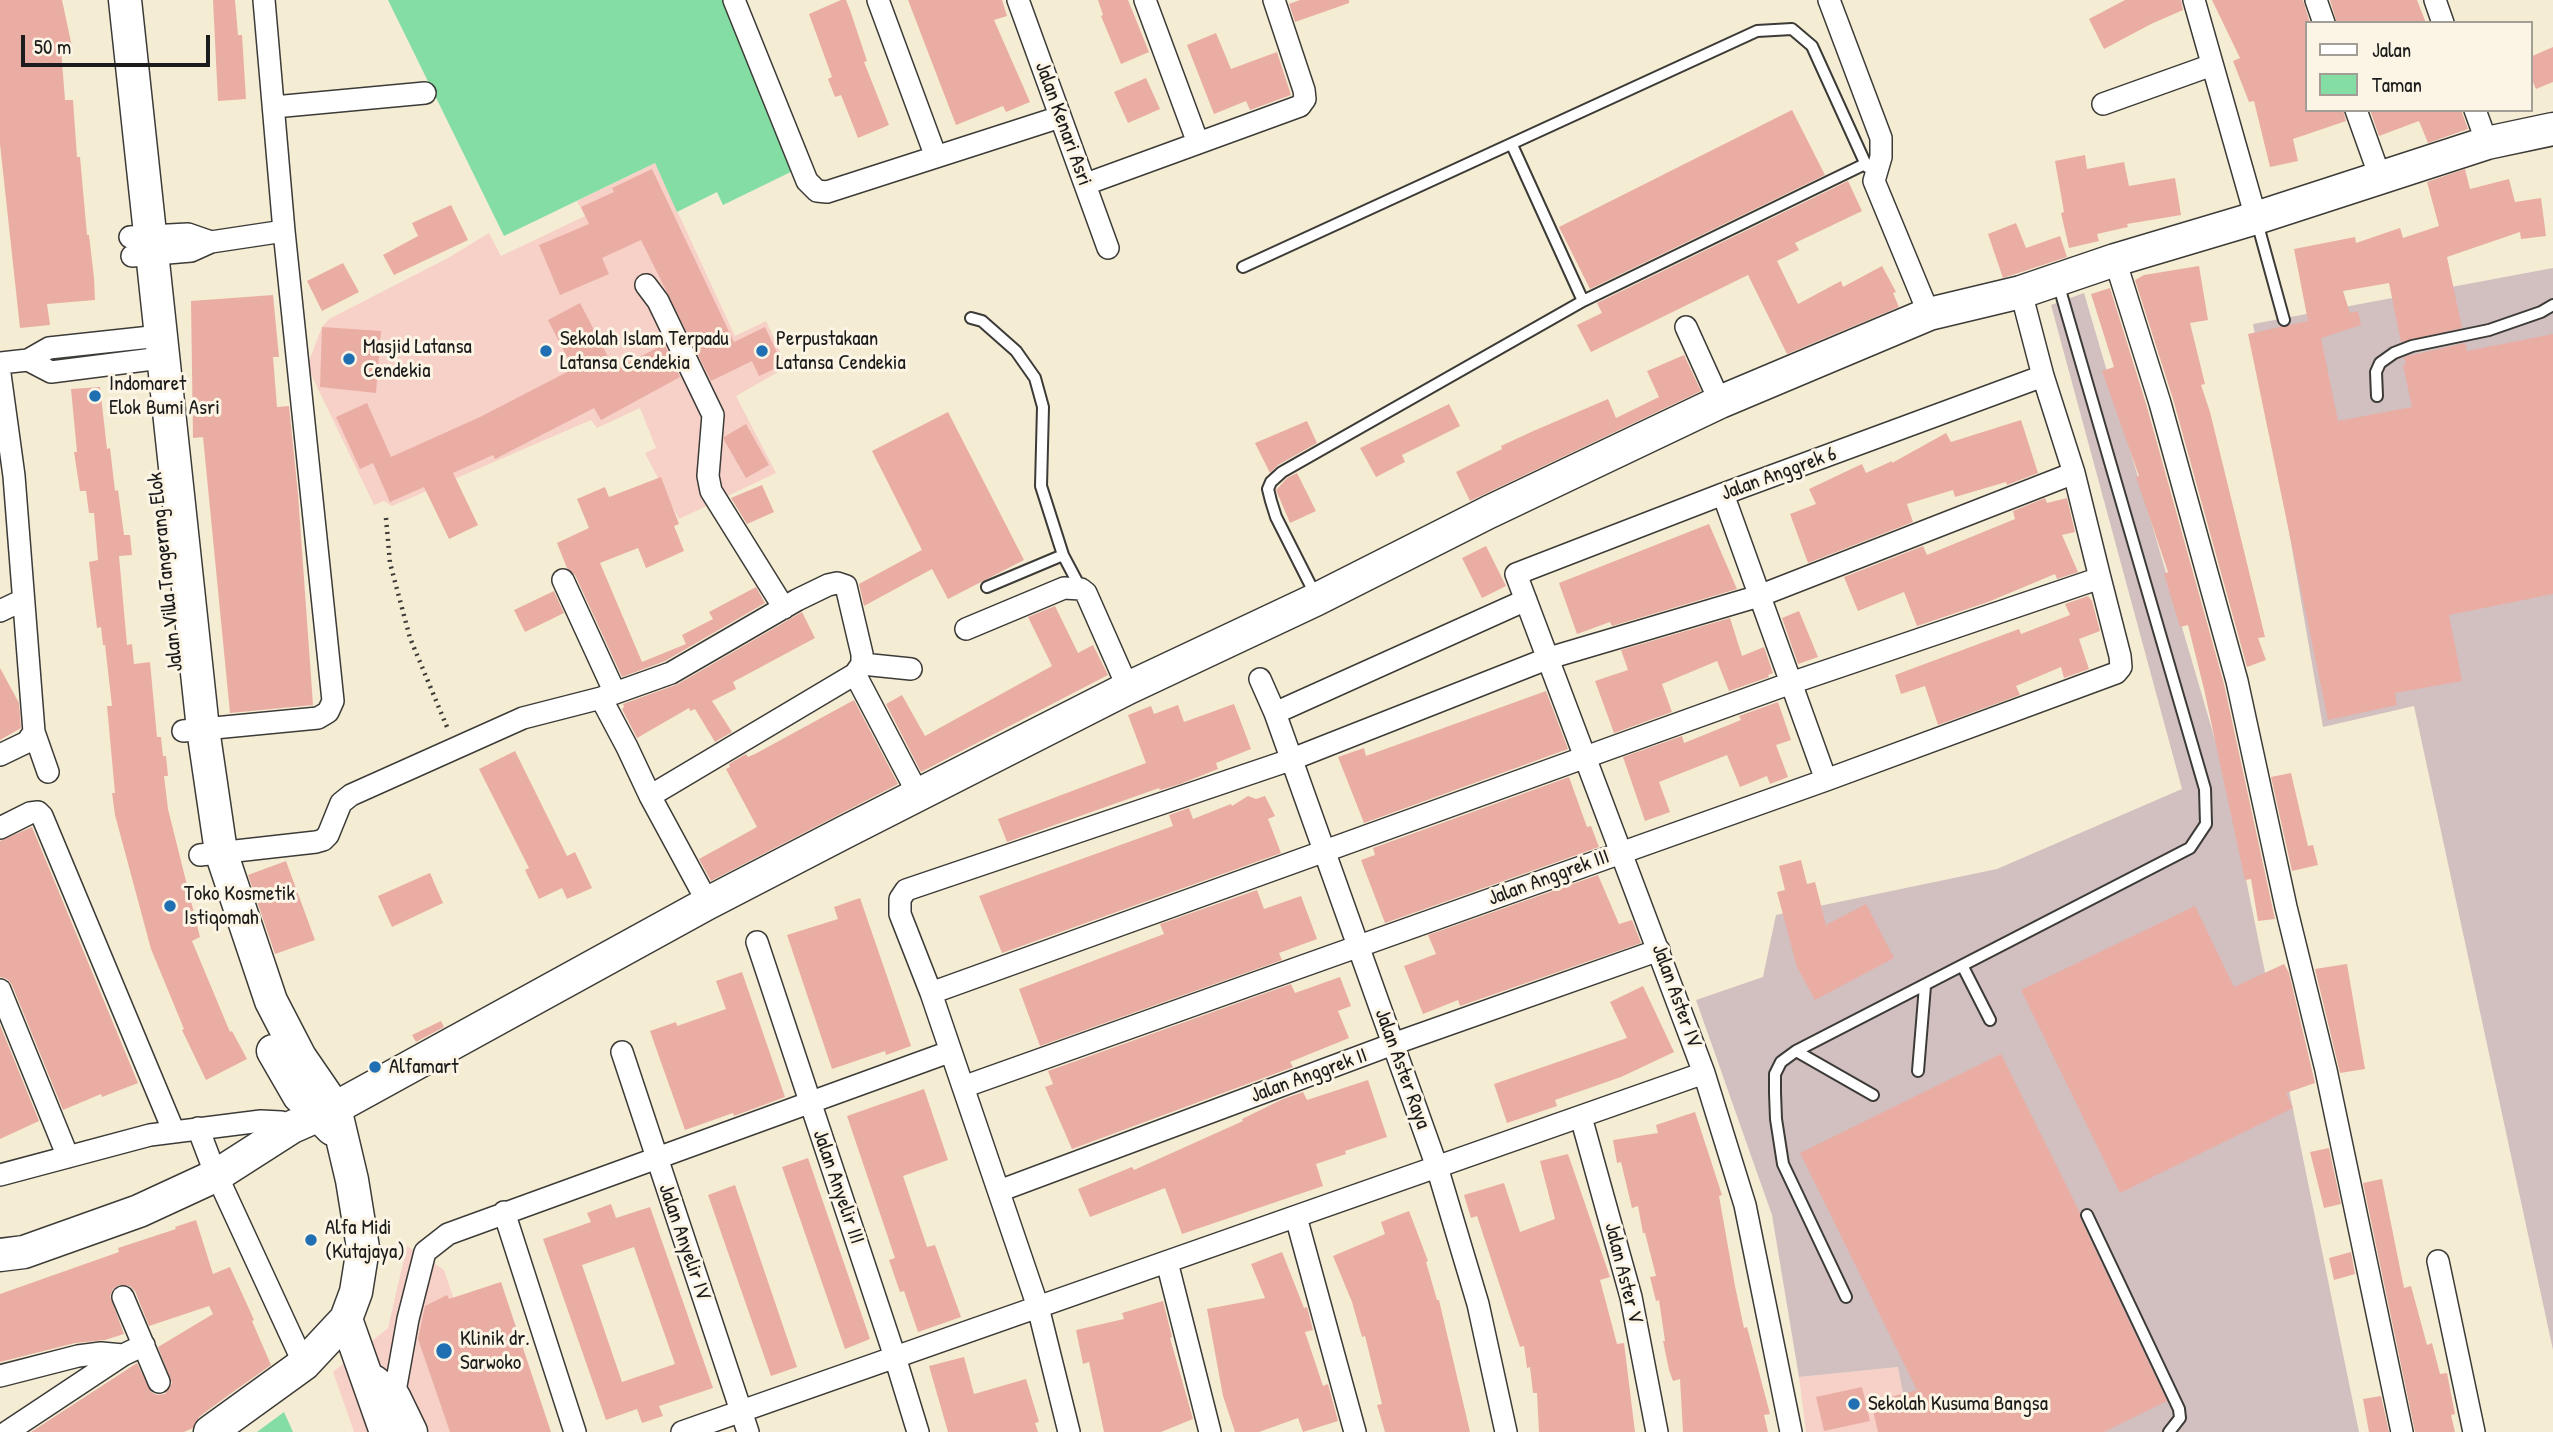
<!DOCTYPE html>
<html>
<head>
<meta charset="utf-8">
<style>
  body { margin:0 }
  #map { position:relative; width:2553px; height:1432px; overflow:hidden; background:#f4ecd3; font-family:"Patrick Hand",sans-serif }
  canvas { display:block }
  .legend { position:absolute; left:2305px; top:21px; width:228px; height:91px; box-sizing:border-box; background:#fcf5e5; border:2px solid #a29e95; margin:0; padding:9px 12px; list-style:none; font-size:21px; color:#1c1c1c }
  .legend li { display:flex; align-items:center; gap:14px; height:35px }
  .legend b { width:35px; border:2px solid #a29e95 }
  .scale { position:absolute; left:21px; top:35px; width:189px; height:32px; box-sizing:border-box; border:4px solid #1c1c1c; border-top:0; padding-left:9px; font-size:21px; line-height:24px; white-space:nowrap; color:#1c1c1c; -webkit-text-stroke:5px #fcf5e5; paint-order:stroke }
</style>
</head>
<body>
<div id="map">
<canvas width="2553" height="1432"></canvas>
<ul class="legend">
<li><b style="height:9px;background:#fff"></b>Jalan</li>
<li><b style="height:19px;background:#84dea4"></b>Taman</li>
</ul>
<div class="scale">50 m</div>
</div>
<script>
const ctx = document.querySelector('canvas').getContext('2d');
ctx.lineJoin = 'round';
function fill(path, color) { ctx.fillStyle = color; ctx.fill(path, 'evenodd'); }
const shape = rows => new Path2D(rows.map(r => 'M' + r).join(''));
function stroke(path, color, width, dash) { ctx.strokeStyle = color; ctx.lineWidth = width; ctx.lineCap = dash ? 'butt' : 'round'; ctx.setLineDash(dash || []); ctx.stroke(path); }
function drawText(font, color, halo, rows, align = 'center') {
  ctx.font = font + ' "Patrick Hand",sans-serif'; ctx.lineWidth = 6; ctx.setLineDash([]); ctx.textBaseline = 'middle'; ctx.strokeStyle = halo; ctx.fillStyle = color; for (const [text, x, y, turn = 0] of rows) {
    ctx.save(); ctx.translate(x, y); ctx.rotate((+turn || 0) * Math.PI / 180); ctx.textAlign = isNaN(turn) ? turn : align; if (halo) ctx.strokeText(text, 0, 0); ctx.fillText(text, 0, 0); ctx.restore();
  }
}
const built = shape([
  [655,163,735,336,766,321,787,367,736,396,776,473,679,519,645,453,656,448,640,408,597,428,591,420,392,506,384,501,374,505,307,366,322,327,329,319,448,258,489,233,501,256,585,216,577,201],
  [407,1246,444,1270,499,1432,354,1432,333,1372,388,1328],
  [1898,1367,1910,1432,1806,1432,1799,1377]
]);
const industrial = shape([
  [2553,268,2553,1350,2414,706,2323,727,2253,324],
  [2084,293,2223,767,2359,1432,1910,1432,1898,1367,1799,1377,1772,1215,1696,1000,1763,977,1776,915,1997,869,2182,789,2051,305]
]);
const green = shape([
  [388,0,729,0,801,167,723,205,717,192,677,212,655,163,504,236],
  [284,1412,293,1432,257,1432]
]);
const building = shape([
  [0,0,62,0,72,47,61,49,65,100,73,100,77,157,80,157,87,235,89,235,94,278,95,300,47,304,50,325,20,328,0,144],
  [213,0,235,0,238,35,242,35,246,99,218,101],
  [841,0,846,0,850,10,867,61,864,62,889,125,858,138,841,95,835,97,828,79,832,77,809,14],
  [908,0,1002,0,1007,16,994,20,1030,102,1006,112,1003,106,956,125],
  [1098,0,1128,0,1149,52,1121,64,1101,16,1103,15],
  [1300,0,1349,0,1349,3,1295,22,1289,4],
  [2125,0,2181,0,2183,10,2151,24,2104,49,2089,19],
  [2212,0,2303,0,2310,23,2306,23,2306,110,2343,110,2346,121,2293,139,2298,161,2270,167,2254,101,2249,102,2233,61,2240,58],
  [2330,0,2417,0,2426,23,2337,23],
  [1216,33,1231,69,1277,52,1291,95,1250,110,1246,101,1214,114,1187,45],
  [2553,47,2553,82,2536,89,2530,75,2530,57],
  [1146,78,1160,109,1128,123,1114,92],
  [1792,110,1825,175,1590,289,1559,227],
  [2370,110,2461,110,2468,129,2428,143,2419,121,2379,136],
  [2085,155,2087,169,2124,162,2129,186,2175,178,2181,215,2127,224,2128,227,2097,234,2099,241,2069,248,2061,213,2064,212,2055,161],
  [652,169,734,342,765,327,783,365,759,376,752,361,711,381,641,240,602,258,609,274,560,295,539,245,589,224,581,207,614,192,612,188],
  [2465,169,2470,189,2509,179,2515,202,2541,198,2546,236,2521,239,2520,232,2447,257,2462,328,2401,342,2389,283,2343,291,2350,313,2358,311,2361,325,2321,338,2338,421,2412,407,2403,365,2406,364,2404,357,2465,343,2467,351,2553,334,2553,594,2449,615,2462,681,2395,693,2397,705,2328,720,2248,334,2308,321,2294,249,2355,237,2356,243,2400,228,2403,238,2439,226,2427,182],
  [1848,181,1862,211,1795,243,1799,250,1777,261,1798,304,1841,281,1843,287,1882,266,1896,292,1893,293,1899,307,1787,354,1748,275,1591,352,1577,325,1602,313,1597,303],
  [451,205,468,240,394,275,383,255,418,236,412,223],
  [2016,223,2026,248,2060,236,2067,257,2003,278,1988,234],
  [343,263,359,292,322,311,307,281],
  [2199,266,2208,320,2190,323,2205,384,2201,385,2210,412,2265,637,2258,638,2266,660,2247,667,2173,399,2135,280,2144,275],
  [2110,288,2147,407,2224,684,2275,919,2258,921,2251,879,2245,880,2204,689,2188,625,2180,627,2164,574,2168,572,2136,477,2139,476,2102,371,2114,367,2091,294],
  [273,295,279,357,273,357,277,407,289,406,298,494,313,705,230,713,203,437,193,438,191,301],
  [580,303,615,370,664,344,680,377,601,420,594,408,495,459,493,455,453,473,478,525,449,539,424,487,390,502,373,463,360,469,336,417,367,403,391,457,480,417,573,369,548,320],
  [322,327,381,331,376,393,320,387],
  [1684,355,1701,391,1470,501,1456,472,1502,449,1501,446,1531,432,1608,399,1616,418,1659,397,1647,371],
  [100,387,107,449,110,448,115,491,118,490,124,535,130,535,132,555,119,556,127,645,132,644,134,664,150,662,157,737,161,737,163,756,166,756,168,776,164,776,168,809,200,937,192,941,230,1032,232,1031,247,1059,206,1080,182,1030,184,1029,151,949,115,815,112,793,115,793,107,706,112,706,105,645,103,645,101,627,97,628,89,562,98,560,94,513,89,513,86,491,80,491,74,452,77,452,71,389],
  [1449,404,1460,426,1402,455,1405,462,1376,477,1360,448],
  [948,412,1024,560,948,599,932,569,864,606,859,584,922,550,872,451],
  [2021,420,2038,473,2007,485,2006,482,1955,497,1953,490,1907,504,1913,522,1808,563,1790,514,1816,504,1809,489,1862,464,1866,473,1892,461,1892,463,1946,433,1951,442],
  [1307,421,1317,443,1278,465,1270,473,1255,443],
  [746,424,769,465,746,478,724,440,724,437],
  [1297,473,1316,511,1290,523,1276,490,1287,478],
  [661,477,679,524,674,526,684,551,646,568,638,548,600,563,642,662,686,644,682,635,713,619,709,612,756,587,765,603,665,661,622,677,575,575,567,568,557,543,589,528,577,499,605,487,609,497],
  [762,485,774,512,747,524,731,498],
  [2045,498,2047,503,2067,498,2075,532,2062,535,2078,572,2057,579,2055,574,1988,602,1917,626,1904,592,1858,611,1844,577,1923,546,1927,555,2015,519,2013,511],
  [1709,524,1737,589,1612,626,1610,622,1577,634,1559,583],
  [1486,546,1506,586,1482,598,1462,558],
  [554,591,564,613,525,632,514,610],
  [2088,596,2092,601,2100,631,2079,639,2089,669,2064,678,2061,667,2016,686,2020,695,1938,725,1925,686,1901,694,1895,675,2019,629,2021,634,2070,615,2065,604],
  [1055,606,1078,653,1093,645,1108,675,921,772,886,704,902,695,925,736,1052,666,1028,617],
  [1799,611,1818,657,1798,664,1782,618],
  [802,612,815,638,733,682,736,689,712,701,732,732,715,742,695,709,690,711,689,708,637,738,622,709,624,707,623,704,678,684],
  [1730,618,1742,656,1764,647,1773,673,1768,675,1769,677,1729,691,1717,661,1662,684,1672,712,1614,733,1595,681,1628,670,1621,650],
  [0,668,19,703,21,728,0,740],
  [1546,691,1568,749,1364,823,1338,757,1364,748,1366,756],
  [854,700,898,784,711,881,699,859,757,827,726,769,730,767,729,764,746,754,748,757,755,754],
  [1778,702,1791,740,1776,745,1788,777,1770,784,1767,776,1740,787,1727,755,1659,782,1670,812,1645,821,1623,757,1682,736,1684,743,1741,720,1739,716],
  [1234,704,1251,749,1216,763,1218,769,1180,784,1160,790,1159,788,1007,842,998,819,1146,763,1128,715,1151,706,1154,714,1178,705,1184,722],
  [515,751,567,856,575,852,592,888,567,899,562,888,539,899,525,870,529,868,479,769],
  [2291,773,2308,846,2313,845,2318,865,2292,871,2271,777],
  [1569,777,1587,827,1591,826,1599,847,1385,923,1361,860,1375,855,1373,848],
  [1248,796,1256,799,1265,796,1275,816,1268,819,1281,853,1002,953,979,896,1173,826,1169,815,1189,808,1193,819,1231,804,1232,806],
  [32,827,138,1083,102,1097,101,1094,63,1110,12,985,7,979,0,977,0,841],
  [1801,860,1807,884,1815,882,1826,925,1866,904,1894,958,1815,1000,1797,967,1777,892,1785,890,1779,866],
  [286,861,315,940,275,954,248,875],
  [430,873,443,903,392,927,378,896],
  [1598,875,1619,924,1632,920,1641,943,1460,1006,1458,1000,1423,1014,1404,966,1436,954,1428,935],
  [1257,890,1264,909,1301,896,1317,939,1279,953,1282,960,1040,1046,1019,989,1164,934,1160,924],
  [860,898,911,1046,886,1055,885,1051,832,1069,787,935,838,919,834,907],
  [2195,906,2234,987,2284,964,2289,973,2315,1083,2286,1093,2293,1108,2120,1193,2021,990],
  [2347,964,2365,1069,2340,1073,2315,969],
  [742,972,785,1097,734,1116,733,1113,685,1130,650,1031,676,1022,677,1026,726,1009,716,981],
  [1340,977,1351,1006,1338,1011,1349,1038,1290,1062,1293,1067,1072,1149,1045,1087,1053,1084,1048,1071,1291,984,1295,993],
  [1643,986,1674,1052,1621,1077,1555,1100,1557,1106,1507,1123,1494,1084,1627,1038,1610,1002],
  [441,1021,444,1027,416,1042,412,1035],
  [0,1025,39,1121,0,1139],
  [2001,1054,2080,1213,2080,1218,2167,1401,2104,1432,1878,1432,1871,1402,1917,1390,1800,1153],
  [1368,1080,1387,1137,1345,1151,1346,1154,1316,1164,1323,1186,1182,1234,1165,1188,1090,1217,1078,1189,1132,1167,1134,1170,1243,1121,1242,1119,1283,1099,1303,1092,1307,1100],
  [924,1089,948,1160,903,1176,927,1247,935,1245,961,1317,918,1332,904,1291,900,1292,889,1260,895,1258,847,1116],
  [1695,1112,1722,1195,1719,1196,1735,1286,1744,1328,1747,1327,1770,1414,1764,1415,1768,1432,1683,1432,1680,1379,1673,1381,1669,1370,1663,1341,1665,1341,1659,1300,1656,1301,1650,1277,1656,1276,1645,1233,1643,1233,1638,1206,1632,1208,1621,1162,1617,1163,1613,1140,1658,1133,1656,1125],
  [2329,1148,2341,1204,2324,1208,2310,1152],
  [1568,1154,1610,1277,1600,1280,1617,1344,1624,1343,1635,1432,1539,1432,1537,1393,1533,1393,1530,1367,1527,1368,1524,1346,1520,1347,1477,1216,1471,1218,1464,1195,1504,1183,1520,1232,1555,1219,1540,1161],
  [808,1158,870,1339,845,1349,782,1167],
  [2382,1179,2404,1288,2411,1286,2427,1345,2432,1343,2440,1374,2447,1373,2455,1414,2451,1415,2455,1432,2415,1432,2363,1183],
  [735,1185,797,1367,771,1376,708,1195],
  [611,1204,616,1218,650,1207,713,1388,659,1406,663,1416,642,1423,637,1409,606,1420,543,1239,591,1222,587,1213],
  [634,1247,675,1364,622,1382,582,1265],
  [1409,1211,1428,1261,1426,1262,1437,1300,1439,1300,1470,1432,1385,1432,1377,1405,1382,1404,1365,1336,1362,1337,1352,1302,1333,1256,1385,1234,1381,1222],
  [196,1220,213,1274,230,1267,254,1320,252,1321,271,1365,230,1394,199,1417,193,1428,184,1432,31,1432,137,1363,151,1392,157,1395,165,1394,172,1383,158,1347,213,1314,209,1306,149,1326,135,1291,130,1286,119,1285,113,1289,110,1296,124,1334,105,1340,75,1343,0,1362,0,1294,119,1252,118,1248,176,1229,175,1227],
  [1282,1252,1304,1308,1307,1307,1313,1330,1305,1332,1323,1386,1328,1384,1338,1421,1303,1432,1298,1418,1259,1432,1235,1432,1223,1396,1207,1309,1265,1298,1251,1264],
  [2351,1252,2355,1274,2334,1280,2329,1258],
  [501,1282,551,1432,450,1432,418,1339,425,1306,447,1295,449,1299],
  [1163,1301,1172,1337,1170,1338,1193,1419,1161,1432,1104,1432,1089,1362,1083,1364,1076,1330,1124,1319,1122,1313],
  [964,1357,974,1394,1026,1379,1039,1422,1035,1423,1038,1432,948,1432,929,1366],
  [1862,1387,1870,1421,1824,1431,1816,1397],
  [2381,1396,2389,1432,2369,1432,2363,1399]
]);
const path = shape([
  [386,518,390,563,410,638,447,727]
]);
const lane = shape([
  [1512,145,1583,301],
  [2257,222,2284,320],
  [1243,267,1757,31,1792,29,1812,46,1867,167],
  [971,318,982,321,1016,351,1035,378,1043,407,1041,486,1063,555,1081,589],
  [2377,396,2376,372,2380,363,2394,353,2412,346,2489,330,2541,312,2553,305],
  [987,587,1063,555],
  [1316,596,1276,517,1271,501,1268,489,1271,482,1282,472,1583,301,1865,164],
  [1963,967,1990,1020],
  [1796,1051,1873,1095],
  [1918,1071,1925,986],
  [2087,1215,2179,1409,2180,1418,2169,1432],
  [1846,1297,1783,1164,1776,1119,1775,1093,1775,1074,1781,1062,1796,1051,2190,848,2206,824,2205,789,2058,283]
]);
const street = shape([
  [734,0,807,181,817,191,827,192,1060,117],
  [878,0,936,157],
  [1018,0,1108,248],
  [1145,0,1198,143],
  [1829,0,1881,138,1881,157,1874,181,1929,314],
  [2194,0,2256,218],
  [2316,0,2324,23],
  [2435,0,2443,23],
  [2103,104,2212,65],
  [274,107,425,93],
  [2356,110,2380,177],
  [2475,110,2487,143],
  [1086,184,1300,106,1305,99,1304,90,1274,0],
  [130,237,188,234,211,242],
  [132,256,191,251,211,242,284,231],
  [2115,260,2160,403,2237,681,2286,907,2326,1070,2402,1432],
  [646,285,658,301,713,415,708,476,711,491,784,608],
  [1686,327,1720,402],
  [28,360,51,372,161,358],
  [0,363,28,360,49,348,160,336],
  [0,374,14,476,34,732,48,772],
  [1723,494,1826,780],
  [563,580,615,693],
  [0,611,23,600],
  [966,629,1064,588,1081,589,1086,593,1128,688],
  [862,664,911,669],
  [855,674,918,794],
  [1260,679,1275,713,1437,1167,1478,1304,1506,1432],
  [601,698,627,747,650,796,708,903],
  [1275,713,1526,600],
  [183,731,318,718,328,712,333,701,284,231,264,0],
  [0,755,27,742,34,732],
  [0,828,30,813,38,812,42,816,174,1132],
  [200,855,316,842,323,840,328,835,341,803,351,795,523,718,601,698,671,673,797,600,828,585,837,583,846,586,862,654,862,664,855,674,650,796],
  [757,942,895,1357,918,1432],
  [0,990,68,1157],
  [931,993,1791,683,2100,578],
  [622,1052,748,1432],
  [963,1087,1826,780,2116,673,2121,667,2120,656,2100,578,2074,473,2043,376,2021,292],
  [1581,1117,1631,1297,1657,1432],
  [198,1128,212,1165,304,1364],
  [0,1175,150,1135,261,1121,281,1122,292,1127],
  [999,1191,1393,1044,1659,950],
  [504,1212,575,1432],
  [1296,1217,1355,1432],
  [2438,1261,2474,1432],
  [1167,1262,1210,1432],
  [123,1297,159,1382],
  [0,1376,78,1356,101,1353,123,1355],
  [386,1405,394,1397,408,1319,425,1252,448,1234,949,1052],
  [7,1432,123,1355,144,1345],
  [682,1432,1704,1073],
  [1069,1432,1038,1307,931,993,900,914,900,899,906,890,1290,760,1549,658,1759,596,2074,473],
  [1791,1432,1745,1205,1704,1073,1516,574,1723,494,2043,376]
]);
const secondary = shape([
  [125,0,203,729,221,852,271,1001,300,1057,335,1108,352,1180,363,1248,356,1292,346,1319,304,1364,210,1432],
  [273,1051,299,1096,332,1129],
  [0,1255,24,1252,139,1211,217,1175,292,1127,335,1108,708,903,843,833,1128,688,1317,599,1489,512,1720,402,1929,314,2021,292,2115,260,2256,218,2487,143,2553,129],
  [346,1319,386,1432],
  [373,1381,394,1397,411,1432]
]);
const markers = [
  [546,351,7,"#1f6fb2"],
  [762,351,7,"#1f6fb2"],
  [349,359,7,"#1f6fb2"],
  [95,396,7,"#1f6fb2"],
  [170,906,7,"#1f6fb2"],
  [375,1067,7,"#1f6fb2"],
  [311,1240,7,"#1f6fb2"],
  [444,1351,9,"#1f6fb2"],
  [1854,1404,7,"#1f6fb2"]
];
const streetNames = [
  ["Jalan Kenari Asri",1063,124,70],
  ["Jalan Anggrek 6",1779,474,-20],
  ["Jalan Villa Tangerang Elok",166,572,-96],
  ["Jalan Anggrek III",1549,878,-20],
  ["Jalan Aster IV",1676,996,70],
  ["Jalan Aster Raya",1402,1069,70],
  ["Jalan Anggrek II",1309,1076,-20],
  ["Jalan Anyelir III",838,1187,71],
  ["Jalan Anyelir IV",684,1242,71],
  ["Jalan Aster V",1623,1273,76]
];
const poiNames = [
  ["Sekolah Islam Terpadu",560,339],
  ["Latansa Cendekia",560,363],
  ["Perpustakaan",776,339],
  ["Latansa Cendekia",776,363],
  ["Masjid Latansa",363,347],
  ["Cendekia",363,371],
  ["Indomaret",109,384],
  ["Elok Bumi Asri",109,408],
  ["Toko Kosmetik",184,894],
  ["Istiqomah",184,918],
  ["Alfamart",389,1067],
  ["Alfa Midi",325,1228],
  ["(Kutajaya)",325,1252],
  ["Klinik dr.",460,1339],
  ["Sarwoko",460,1363],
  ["Sekolah Kusuma Bangsa",1868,1404]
];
fill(built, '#f7d1c8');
fill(industrial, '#d2bfc0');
fill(green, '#84dea4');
fill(building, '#eaada4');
stroke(lane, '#3c3b37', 14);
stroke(street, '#3c3b37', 24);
stroke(secondary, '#3c3b37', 35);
stroke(path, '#3c3b37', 4.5, [2, 5]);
stroke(lane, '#fff', 10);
stroke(street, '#fff', 21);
stroke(secondary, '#fff', 32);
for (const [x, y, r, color] of markers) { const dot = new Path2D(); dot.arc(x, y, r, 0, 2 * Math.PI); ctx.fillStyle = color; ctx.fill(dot); stroke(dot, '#fcf5e5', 2.5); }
drawText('21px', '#1c1c1c', '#fcf5e5', streetNames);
drawText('21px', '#1c1c1c', '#fcf5e5', poiNames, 'left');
</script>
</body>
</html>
